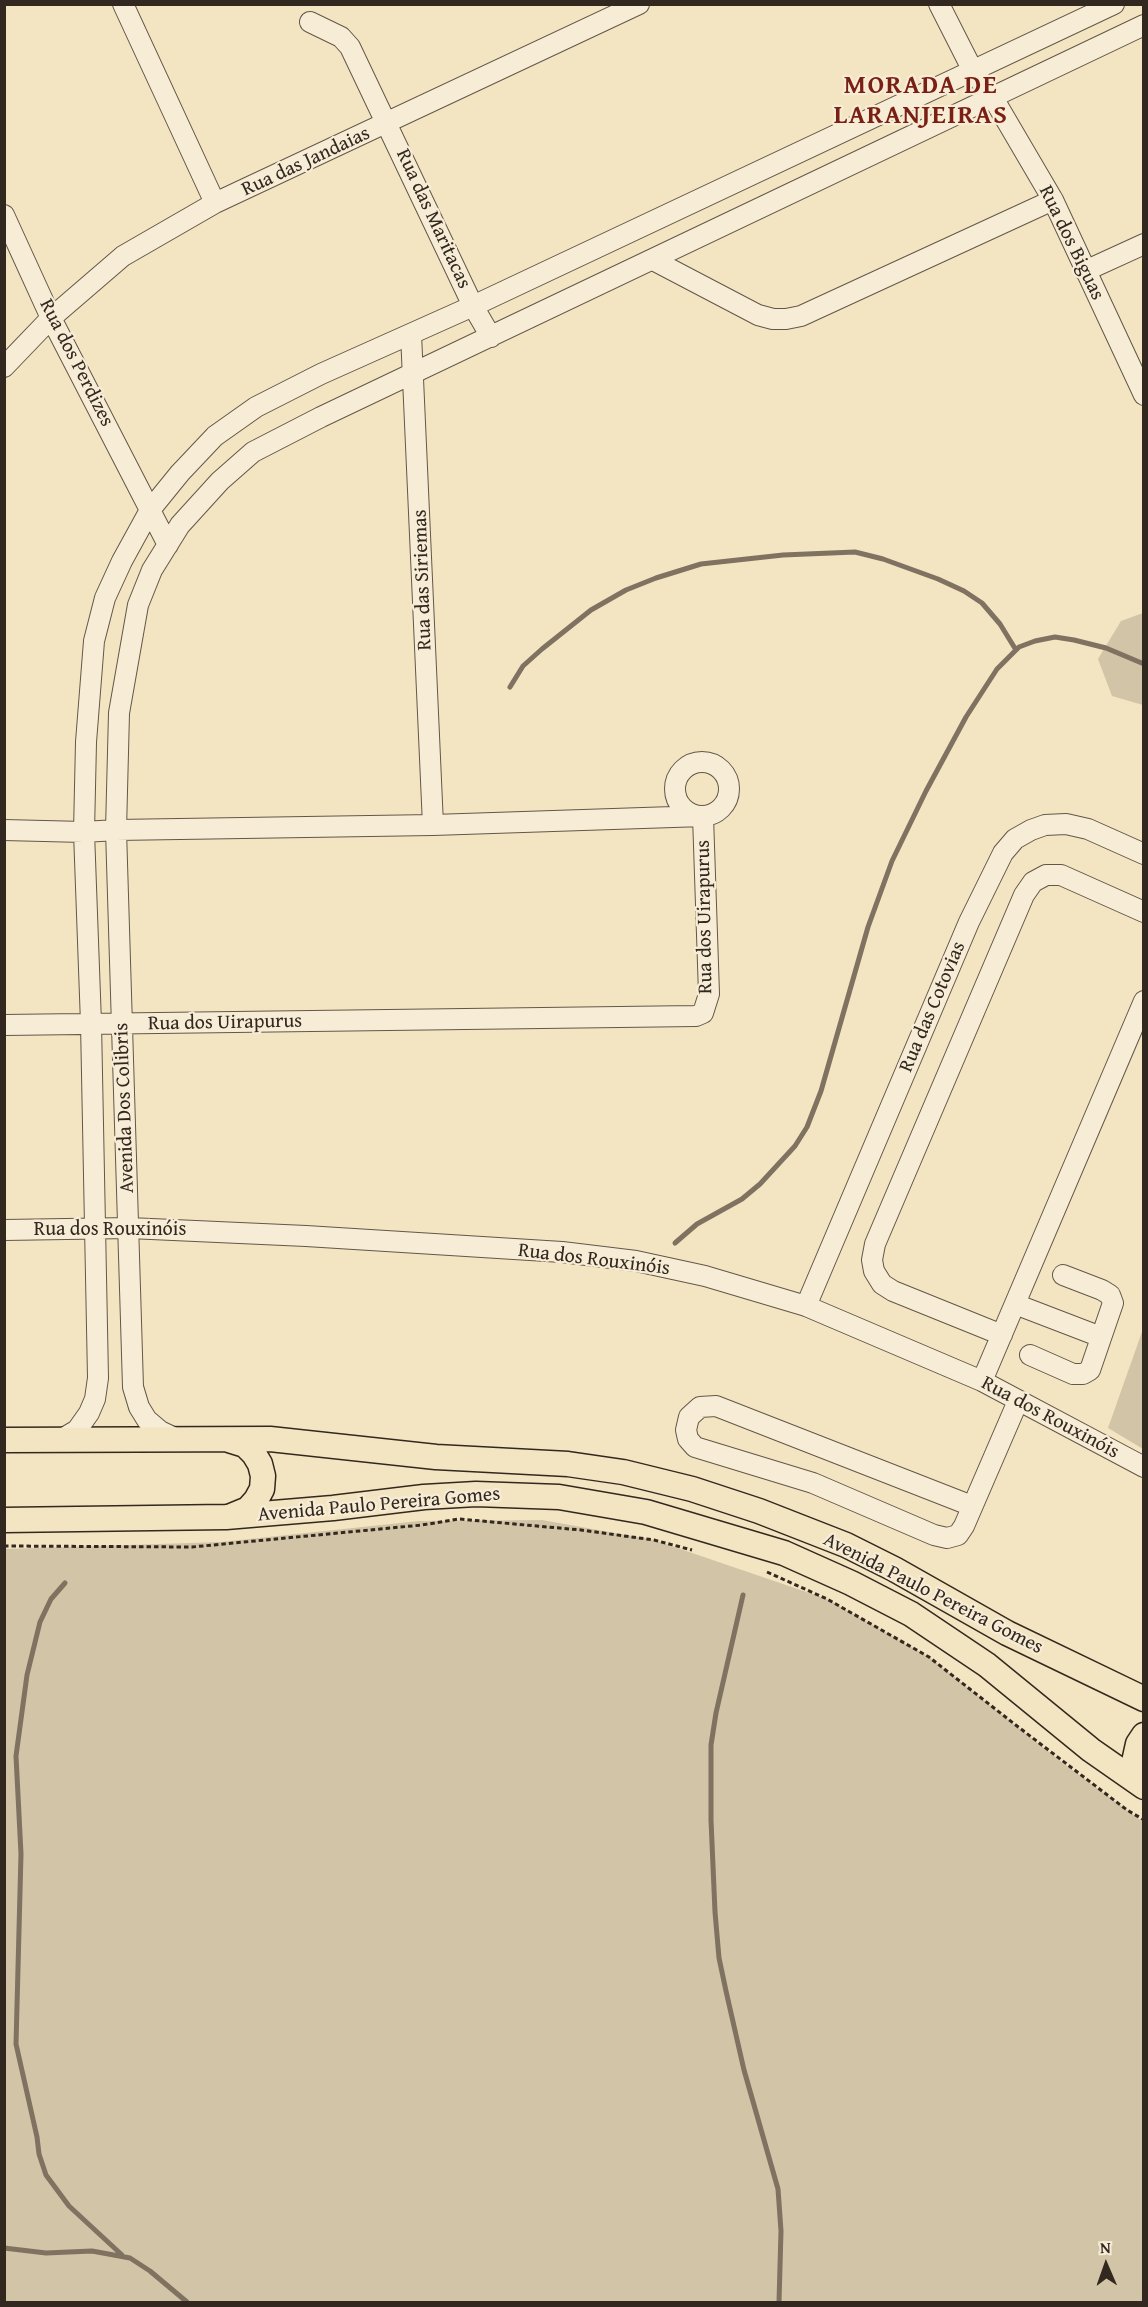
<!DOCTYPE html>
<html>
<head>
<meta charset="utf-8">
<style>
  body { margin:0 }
  #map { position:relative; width:1148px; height:2307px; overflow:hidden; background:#f3e4c2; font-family:"Gentium Book Plus",serif }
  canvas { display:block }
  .frame { position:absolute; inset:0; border:6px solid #33281f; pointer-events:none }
  .north { position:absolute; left:1076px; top:2235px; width:60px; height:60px; -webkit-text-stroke:4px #f7edd7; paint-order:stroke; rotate:358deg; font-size:16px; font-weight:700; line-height:24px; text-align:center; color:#33281f }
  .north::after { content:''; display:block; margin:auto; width:21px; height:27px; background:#33281f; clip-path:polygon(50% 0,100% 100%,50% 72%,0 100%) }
</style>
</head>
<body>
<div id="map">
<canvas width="1148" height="2307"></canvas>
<div class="frame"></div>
<div class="north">N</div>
</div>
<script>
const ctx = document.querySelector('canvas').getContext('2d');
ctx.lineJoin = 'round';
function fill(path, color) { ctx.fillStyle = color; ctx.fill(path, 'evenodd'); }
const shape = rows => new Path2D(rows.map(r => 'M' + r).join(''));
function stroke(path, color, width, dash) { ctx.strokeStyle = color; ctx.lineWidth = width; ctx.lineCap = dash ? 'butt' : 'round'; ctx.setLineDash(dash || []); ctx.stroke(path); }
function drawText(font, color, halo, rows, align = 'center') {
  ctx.font = font + ' "Gentium Book Plus",serif'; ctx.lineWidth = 4.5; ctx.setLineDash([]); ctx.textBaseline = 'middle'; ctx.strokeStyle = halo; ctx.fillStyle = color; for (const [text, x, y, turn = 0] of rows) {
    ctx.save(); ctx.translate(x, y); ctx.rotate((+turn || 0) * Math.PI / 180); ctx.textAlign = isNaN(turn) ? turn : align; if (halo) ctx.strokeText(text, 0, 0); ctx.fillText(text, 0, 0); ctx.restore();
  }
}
const green = shape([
  [1143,613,1144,613,1143,705,1112,696,1098,659,1121,621],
  [1143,1329,1143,1449,1108,1428],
  [542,1520,654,1540,827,1599,929,1657,1063,1763,1143,1822,1143,2302,5,2302,5,1549,221,1542,419,1521]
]);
const stream = shape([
  [510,687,523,666,542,649,591,610,626,590,656,578,701,564,783,555,855,552,883,559,938,579,964,591,982,603,1000,624,1016,650],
  [675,1243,697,1224,742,1199,760,1184,795,1146,807,1127,821,1091,868,927,892,861,926,791,966,717,997,669,1019,647,1035,641,1055,637,1074,640,1106,648,1144,664],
  [65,1583,51,1599,40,1622,27,1675,16,1756,21,1854,16,2044,37,2137,39,2154,46,2175,69,2206,122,2255],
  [743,1595,716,1713,711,1745,711,1820,715,1912,719,1958,726,1991,744,2070,778,2189,781,2231,779,2302],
  [4,2248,46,2253,92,2251,130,2258,150,2271,187,2302]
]);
const path = shape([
  [4,1546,192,1547,422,1525,459,1519,581,1530,654,1540,692,1550],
  [767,1572,827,1599,929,1657,1017,1726,1127,1810,1144,1820]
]);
const minor = shape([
  [123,4,215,203],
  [939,4,973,71,992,96,1053,200,1144,395],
  [310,22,341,37,350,47,473,306,491,337],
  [4,215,51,318,168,545],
  [653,260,758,315,773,319,786,319,801,316,1053,200],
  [1085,271,1144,244],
  [411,334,433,825],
  [4,367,51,318,123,256,215,203,639,4],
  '675 789a27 27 0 1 1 54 0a27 27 0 1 1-54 0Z',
  [4,830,84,832,116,830,433,825,703,816,709,994,703,1013,696,1016,4,1025],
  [4,1230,129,1228,306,1236,562,1252,636,1261,705,1276,806,1306,982,1381,1144,1467],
  [1015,1304,1101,1337],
  [806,1306,969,922,1003,853,1015,839,1031,830,1045,825,1066,824,1088,829,1144,854],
  [1002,1335,893,1291,882,1284,874,1271,872,1260,875,1244,1024,895,1033,882,1046,875,1061,875,1144,912],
  [1030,1355,1073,1374,1083,1374,1090,1370,1113,1303,1110,1295,1102,1290,1063,1275],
  [982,1381,1144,1001],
  [177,1439,160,1431,147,1420,139,1407,133,1387,116,830,119,713,138,605,152,570,180,525,220,481,253,452,321,417,1144,25],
  [60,1440,77,1430,89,1413,95,1399,98,1378,91,1023,84,832,86,742,94,641,105,598,122,561,150,510,180,473,215,436,256,407,321,374,473,306,1114,4],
  [972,1506,716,1406,700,1407,689,1417,686,1430,688,1439,695,1447,813,1483,934,1535,947,1538,958,1535,964,1526,1018,1401]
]);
const major = shape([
  [4,1440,270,1439,436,1457,568,1464,623,1472,692,1489,759,1511,846,1545,894,1569,1007,1633,1144,1699],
  [229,1440,245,1445,254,1454,260,1464,263,1476,262,1489,256,1500,248,1509,231,1516],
  [4,1520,226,1517,333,1508,424,1497,476,1494,559,1497,646,1512,784,1553,851,1583,911,1614,987,1665,1091,1750,1144,1787],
  [1144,1735,1138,1744,1134,1762,1136,1771,1144,1785]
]);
const streetNames = [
  ["Rua das Jandaias",306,162,-25],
  ["Rua das Maritacas",433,219,65],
  ["Rua dos Biguas",1071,243,64],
  ["Rua dos Perdizes",76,363,63],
  ["Rua das Siriemas",423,580,-92],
  ["Rua dos Uirapurus",705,917,-91],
  ["Rua das Cotovias",933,1007,-67],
  ["Rua dos Uirapurus",225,1023,-1],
  ["Avenida Dos Colibris",125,1108,-92],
  ["Rua dos Rouxinóis",110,1230],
  ["Rua dos Rouxinóis",594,1260,7],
  ["Rua dos Rouxinóis",1050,1418,28],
  ["Avenida Paulo Pereira Gomes",379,1505,-5],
  ["Avenida Paulo Pereira Gomes",933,1594,27]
];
const districtNames = [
  ["MORADA DE",921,86],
  ["LARANJEIRAS",921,116]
];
fill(green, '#d2c4a6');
stroke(stream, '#7f7260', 5);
stroke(minor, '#635748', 22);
stroke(major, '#33281f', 27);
stroke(path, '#33281f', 3, [4.5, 3]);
stroke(minor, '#f7edd7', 20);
stroke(major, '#f3e4c2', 24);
drawText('20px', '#33281f', '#f7edd7', streetNames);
ctx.letterSpacing = '1.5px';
drawText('bold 26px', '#7a1f14', '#f7edd7', districtNames);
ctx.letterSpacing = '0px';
</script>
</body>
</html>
